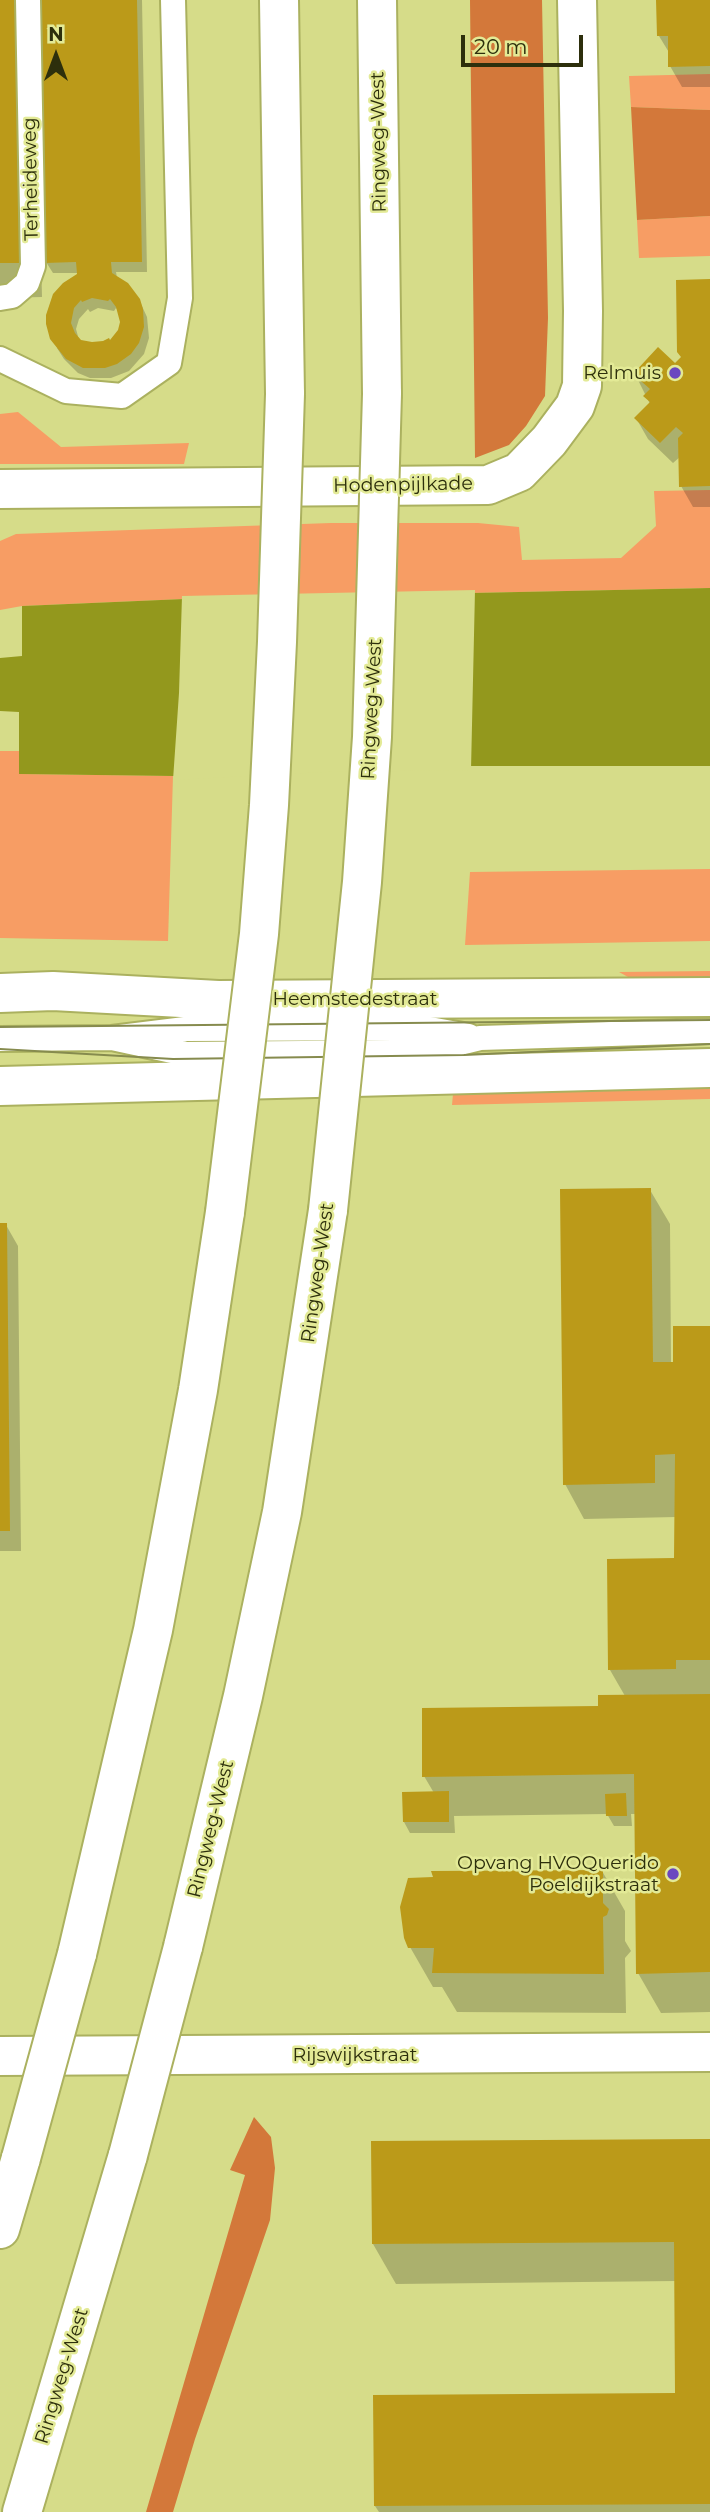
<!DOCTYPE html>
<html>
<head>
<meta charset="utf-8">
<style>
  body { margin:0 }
  #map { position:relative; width:710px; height:2512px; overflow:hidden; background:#d6dc89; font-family:Montserrat,sans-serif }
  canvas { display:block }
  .north { position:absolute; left:21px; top:21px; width:70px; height:70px; -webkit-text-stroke:5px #e3ea96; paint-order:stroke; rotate:0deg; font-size:19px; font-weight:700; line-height:28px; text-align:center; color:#2d2f0c }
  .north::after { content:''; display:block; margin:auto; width:24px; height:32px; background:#2d2f0c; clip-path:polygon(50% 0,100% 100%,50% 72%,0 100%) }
  .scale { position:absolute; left:461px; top:35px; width:122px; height:32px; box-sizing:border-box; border:4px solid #2d2f0c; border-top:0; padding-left:9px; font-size:21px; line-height:24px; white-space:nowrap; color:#2d2f0c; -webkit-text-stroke:5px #e3ea96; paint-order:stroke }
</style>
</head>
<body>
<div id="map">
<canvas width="710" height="2512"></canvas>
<div class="north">N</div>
<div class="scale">20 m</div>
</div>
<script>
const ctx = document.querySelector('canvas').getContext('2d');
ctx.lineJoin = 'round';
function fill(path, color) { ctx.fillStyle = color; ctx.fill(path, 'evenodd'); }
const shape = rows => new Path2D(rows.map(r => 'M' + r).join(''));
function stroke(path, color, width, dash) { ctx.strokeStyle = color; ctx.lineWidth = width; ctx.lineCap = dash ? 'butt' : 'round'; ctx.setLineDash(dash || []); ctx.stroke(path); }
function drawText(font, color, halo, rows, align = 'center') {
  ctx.font = font + ' Montserrat,sans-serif'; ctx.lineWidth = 5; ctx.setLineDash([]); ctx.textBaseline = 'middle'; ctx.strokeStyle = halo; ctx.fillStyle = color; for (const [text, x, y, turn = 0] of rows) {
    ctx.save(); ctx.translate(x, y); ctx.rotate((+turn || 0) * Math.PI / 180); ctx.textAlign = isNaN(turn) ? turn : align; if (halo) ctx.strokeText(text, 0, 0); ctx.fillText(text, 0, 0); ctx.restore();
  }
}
const green = shape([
  [710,74,710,110,631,107,629,76],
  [710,216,710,256,639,258,637,220],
  [18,412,61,447,189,443,184,464,0,464,0,414],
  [710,490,710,588,184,599,22,606,0,610,0,541,16,534,331,523,478,523,519,527,522,560,621,558,656,526,654,491],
  [0,751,19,751,20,774,173,776,168,941,0,938],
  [710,869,710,941,465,945,470,872],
  [710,971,710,981,637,982,619,972],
  [710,1087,710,1099,452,1105,453,1094]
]);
const forest = shape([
  [470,0,542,0,548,318,545,396,526,426,509,445,475,458],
  [631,107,710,110,710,216,637,220],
  [254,2117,271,2137,275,2168,270,2220,195,2439,173,2512,146,2512,245,2175,230,2170]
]);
const water = shape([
  [710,588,710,766,468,766,326,769,173,776,19,774,19,712,0,711,0,658,22,656,22,606,184,599]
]);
const pier = shape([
  [475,590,471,770,326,772,173,780,179,693,182,596]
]);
const shadow = shape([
  [0,0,35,0,42,297,0,298],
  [42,0,142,0,147,272,116,272,117,278,141,304,147,317,149,338,144,354,129,371,111,378,90,378,78,373,64,359,57,348,82,273,53,273,46,262],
  [98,308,114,311,116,308,119,311,122,322,120,331,110,343,92,343,79,340,76,329,79,319,88,309,90,312],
  [658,0,710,0,710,87,682,87,670,66,670,54,659,36],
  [710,281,710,507,693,507,681,486,681,456,673,463,648,439,636,418,650,404,635,374,675,365,683,358],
  [650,1190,670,1224,671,1364,710,1328,710,2012,661,2013,638,1973,636,1814,631,1814,632,1826,614,1826,607,1814,454,1816,455,1833,410,1833,404,1822,434,1793,424,1776,625,1696,610,1670,676,1560,676,1517,584,1519,565,1484],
  [0,1225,6,1225,18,1246,21,1551,0,1551],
  [602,1871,625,1911,625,1941,631,1951,625,1958,626,2013,457,2012,442,1987,433,1987,410,1947],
  [710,2140,710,2512,379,2512,375,2506,676,2394,676,2281,396,2284,373,2244]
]);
const building = shape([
  [0,0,17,0,23,263,0,263],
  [40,0,137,0,142,262,111,262,112,273,128,283,140,299,143,309,144,327,139,343,131,354,117,364,105,368,83,368,66,359,50,339,46,324,46,315,53,294,63,283,77,274,76,262,45,263],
  [92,298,108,301,110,299,116,307,120,322,118,330,110,340,109,338,103,341,92,342,81,340,75,333,71,323,74,308,81,300,82,302],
  [656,0,710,0,710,66,668,67,668,36,657,36],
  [710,279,710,486,679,487,678,438,683,433,676,427,660,443,634,418,650,402,643,396,650,389,633,374,658,347,675,363,681,357,677,352,676,280],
  [651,1188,653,1362,673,1362,673,1326,710,1326,710,1660,676,1660,676,1669,608,1670,607,1559,674,1558,675,1454,655,1455,655,1483,563,1485,560,1189],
  [0,1223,7,1223,10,1531,0,1531],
  [710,1694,710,1972,636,1974,634,1774,422,1777,422,1708,598,1706,598,1695],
  [449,1791,449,1822,403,1822,402,1792],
  [626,1793,627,1816,606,1816,605,1794],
  [603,1870,603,1903,609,1909,607,1915,603,1917,604,1974,432,1973,434,1948,408,1948,404,1938,400,1907,408,1878,433,1877,431,1871],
  [710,2139,710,2504,374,2506,373,2395,675,2393,674,2242,372,2244,371,2141]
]);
const lane = shape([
  [0,298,12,296,27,283,33,266,28,0],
  [0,359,66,391,122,396,169,363,180,298,173,0],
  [112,1038,186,1054,423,1052,480,1038,710,1031],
  [0,1039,112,1038,185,1029,424,1028,469,1036]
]);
const street = shape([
  [0,489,488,485,519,472,549,441,575,406,582,386,583,311,577,0],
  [0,2056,710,2052]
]);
const secondary = shape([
  [0,993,53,991,218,1000,710,997],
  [0,1086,710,1068]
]);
const highway = shape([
  [279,0,285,394],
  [377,0,382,394],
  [183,1947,243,1696,282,1512,328,1210],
  [77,1954,153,1630,198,1390,225,1212],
  [0,2229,21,2158],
  [22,2512,128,2155]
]);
const tram = shape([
  [0,1027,710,1020],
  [0,1049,173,1059,464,1055,710,1044]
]);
const highwayBridge = shape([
  [328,1210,362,882,372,737,382,394],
  [225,1212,259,934,269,805,277,642,285,394],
  [128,2155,183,1947],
  [21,2158,77,1954]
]);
const markers = [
  [675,373,7,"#6a47c0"],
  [673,1874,7,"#6a47c0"]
];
const streetNames = [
  ["Ringweg-West",379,142,-91],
  ["Terheideweg",31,179,-91],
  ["Hodenpijlkade",403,485,-1],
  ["Ringweg-West",372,709,-87],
  ["Heemstedestraat",355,999],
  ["Ringweg-West",318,1273,-82],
  ["Ringweg-West",211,1829,-76],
  ["Rijswijkstraat",355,2055],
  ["Ringweg-West",62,2376,-73]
];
const poiNames = [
  ["Relmuis",661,373],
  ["Opvang HVOQuerido",659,1863],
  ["Poeldijkstraat",659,1885]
];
fill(green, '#f79d64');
fill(forest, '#d3783a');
fill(water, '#93981d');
fill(pier, '#d6dc89');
fill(shadow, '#0003');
fill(building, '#bb9a19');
stroke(lane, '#abb15f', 28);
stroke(street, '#abb15f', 42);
stroke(secondary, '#abb15f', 42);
stroke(highway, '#abb15f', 42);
stroke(lane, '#fff', 24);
stroke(street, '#fff', 38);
stroke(secondary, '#fff', 38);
stroke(highway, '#fff', 38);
stroke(tram, '#868b4e', 2);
stroke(highwayBridge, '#abb15f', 42, []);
stroke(highwayBridge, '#fff', 38);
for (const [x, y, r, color] of markers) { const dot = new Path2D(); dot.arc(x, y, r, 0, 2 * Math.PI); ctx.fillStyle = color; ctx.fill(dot); stroke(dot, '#e3ea96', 2.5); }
drawText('19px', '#2d2f0c', '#e3ea96', streetNames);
drawText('19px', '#2d2f0c', '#e3ea96', poiNames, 'right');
</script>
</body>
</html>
